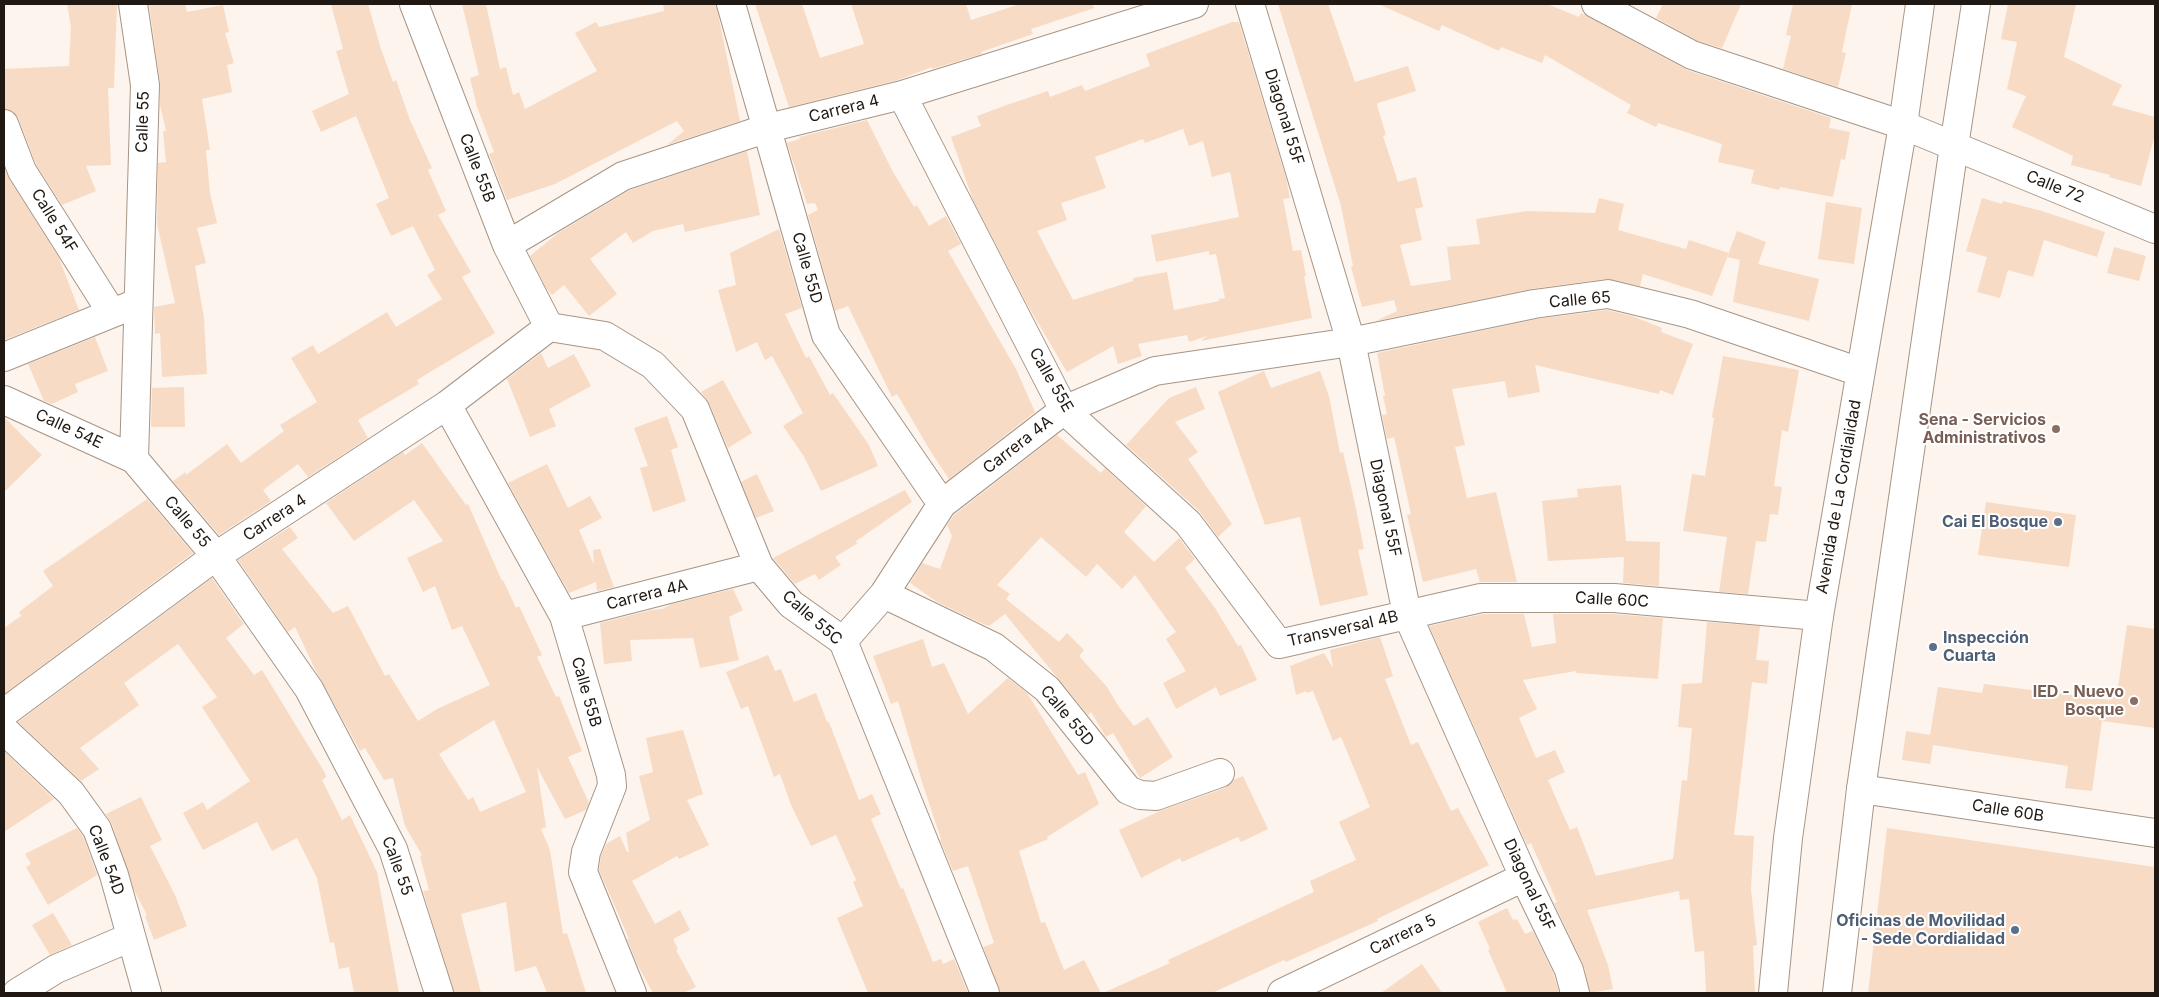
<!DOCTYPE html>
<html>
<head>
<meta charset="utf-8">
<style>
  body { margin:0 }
  #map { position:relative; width:2159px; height:997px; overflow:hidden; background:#fcf4ed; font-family:Inter,sans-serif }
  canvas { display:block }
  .frame { position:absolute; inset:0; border:5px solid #201913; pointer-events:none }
</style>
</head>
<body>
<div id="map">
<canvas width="2159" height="997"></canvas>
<div class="frame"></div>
</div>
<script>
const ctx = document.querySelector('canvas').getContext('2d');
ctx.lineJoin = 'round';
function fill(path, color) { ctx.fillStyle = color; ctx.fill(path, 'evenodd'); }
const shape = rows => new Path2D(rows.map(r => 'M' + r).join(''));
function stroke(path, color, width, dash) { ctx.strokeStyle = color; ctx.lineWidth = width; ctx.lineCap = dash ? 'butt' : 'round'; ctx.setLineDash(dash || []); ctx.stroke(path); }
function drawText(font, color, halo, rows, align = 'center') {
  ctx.font = font + ' Inter,sans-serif'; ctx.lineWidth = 4; ctx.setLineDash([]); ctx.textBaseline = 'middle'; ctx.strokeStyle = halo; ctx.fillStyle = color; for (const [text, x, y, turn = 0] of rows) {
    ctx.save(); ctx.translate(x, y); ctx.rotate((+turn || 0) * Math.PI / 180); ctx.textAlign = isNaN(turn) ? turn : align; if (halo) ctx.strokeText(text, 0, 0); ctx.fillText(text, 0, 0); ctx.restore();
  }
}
const building = shape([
  [67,4,117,4,114,88,108,88,111,165,86,166,96,191,62,205,36,164,18,118,13,112,4,109,4,69,69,66,71,27],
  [149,4,185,4,187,12,223,5,229,32,225,33,234,63,227,65,232,92,202,99,210,150,206,150,210,193,217,223,197,228,206,263,195,266,204,318,207,374,162,377,160,333,155,334,154,307,175,303,157,224,158,163,166,162,163,131,166,131,160,105,160,83],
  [331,4,368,4,381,49,393,82,396,80,410,120,432,168,428,170,446,211,438,215,471,272,462,277,495,333,417,380,419,384,358,420,368,438,308,477,298,464,263,490,271,501,219,535,173,481,186,472,186,475,227,444,241,463,284,431,280,425,317,402,291,358,313,345,318,354,387,312,396,327,442,299,427,275,435,270,413,226,391,236,376,204,389,198,356,116,321,132,312,111,349,94,336,51,343,49],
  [462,4,486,4,500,69,506,67,513,95,519,92,525,109,597,71,575,33,596,22,599,27,664,11,663,4,716,4,740,121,667,145,684,131,677,121,555,184,507,200,489,154,494,152,477,107,470,78,479,75],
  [755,4,802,4,820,58,864,44,851,4,966,4,971,20,1020,4,1093,4,1094,8,1031,29,1033,34,981,52,982,54,932,69,932,67,898,80,789,107],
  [1278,4,1328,4,1355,82,1408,66,1416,91,1378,103,1377,105,1386,135,1383,136,1398,182,1416,177,1423,207,1415,209,1422,240,1400,245,1411,286,1451,280,1447,247,1480,244,1476,219,1527,211,1595,213,1599,198,1624,204,1618,230,1686,249,1689,240,1729,253,1712,296,1643,274,1640,286,1606,279,1531,289,1376,321,1397,311,1394,300,1362,307,1351,267,1353,266,1341,206],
  [1378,4,1547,4,1579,17,1581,13,1687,70,1831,118,1829,128,1850,132,1845,160,1841,159,1833,197,1780,187,1779,190,1751,183,1754,170,1718,162,1722,144,1658,123,1656,127,1627,113,1631,105,1545,55,1542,63,1501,47,1499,51,1442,25,1439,31],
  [1663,4,1741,4,1722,48,1698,41,1656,18],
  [1793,4,1852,4,1842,52,1846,53,1838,87,1783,69,1791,36,1786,35],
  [2008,4,2076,4,2064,57,2122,85,2112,105,2155,117,2155,135,2141,186,2109,177,2110,175,2071,165,2073,156,2012,127,2026,96,2007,89,2017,42,2001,39],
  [1232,22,1239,22,1286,178,1290,198,1283,199,1293,251,1301,250,1306,276,1304,276,1312,318,1201,341,1207,336,1189,342,1187,335,1138,344,1142,356,1118,364,1113,346,1067,372,1028,306,973,200,951,137,981,126,977,116,1004,106,1048,91,1050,97,1082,85,1085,91,1150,66,1146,54],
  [1183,129,1189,146,1203,141,1212,177,1230,172,1239,217,1151,235,1156,262,1209,251,1209,255,1216,254,1225,298,1219,299,1219,301,1174,310,1167,272,1133,278,1133,281,1073,300,1037,231,1067,220,1061,203,1106,188,1095,157,1143,139,1145,143],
  [867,120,893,172,914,207,917,205,929,226,946,216,961,244,948,251,1016,369,1035,412,949,479,931,452,897,394,892,397,848,306,835,311,808,215,818,210,815,203,807,204,787,143,800,139,799,137],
  [747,151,760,215,685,232,683,224,653,231,633,243,626,232,590,259,617,294,589,316,564,285,552,295,546,288,530,256,558,233,630,190],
  [4,167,9,179,59,258,79,310,4,340],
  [1982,198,2002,204,2003,201,2042,211,2105,232,2097,257,2044,240,2033,277,2008,270,2000,298,1977,292,1987,257,1966,251],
  [1826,202,1862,208,1854,264,1818,259],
  [779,229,802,308,785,314,806,358,809,356,830,395,833,393,869,445,878,466,821,491,803,455,783,426,803,413,772,356,765,360,757,342,736,352,718,290,736,285,730,253],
  [1737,231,1766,242,1758,264,1819,279,1809,321,1733,302,1740,260,1727,257],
  [2114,247,2146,256,2139,281,2107,273],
  [1607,310,1632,316,1662,328,1661,332,1693,344,1673,395,1660,390,1659,394,1535,365,1540,392,1508,398,1505,381,1452,389,1465,445,1455,447,1467,498,1496,492,1517,582,1480,582,1476,569,1423,582,1407,515,1411,514,1394,437,1387,439,1382,415,1387,414,1383,396,1385,396,1377,353,1537,319],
  [95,337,108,371,75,384,78,392,52,404,44,401,28,364],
  [541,353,548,368,574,354,591,386,549,409,556,426,530,437,507,379],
  [1723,356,1799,370,1788,432,1782,430,1774,486,1782,487,1778,515,1770,514,1766,542,1756,541,1748,594,1719,592,1727,537,1683,531,1692,474,1705,476,1714,418,1712,417],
  [1264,371,1271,388,1320,371,1329,396,1340,453,1343,452,1355,504,1364,549,1358,550,1368,595,1320,606,1300,517,1265,525,1218,392],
  [723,380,752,433,728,448,709,403,701,392],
  [184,387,185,427,151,427,152,388],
  [1196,387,1205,409,1175,422,1198,452,1188,459,1232,524,1218,537,1199,511,1126,445,1169,398],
  [667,416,678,447,671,450,686,501,653,512,640,468,648,466,634,428],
  [4,417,42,455,4,492],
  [1057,435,1101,473,1105,468,1146,506,1124,532,1154,562,1179,538,1195,559,1185,568,1215,608,1238,646,1241,645,1257,680,1220,696,1216,687,1176,709,1163,683,1186,671,1166,639,1176,632,1135,575,1122,589,1097,564,1086,577,1041,537,997,585,1010,594,1006,599,1059,642,1067,633,1084,650,1079,656,1107,687,1119,707,1134,726,1148,717,1173,757,1140,778,1113,733,1106,737,1091,712,1088,715,1005,614,989,626,983,624,937,602,910,583,922,563,940,569,952,536,947,525,954,515],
  [422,443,466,505,468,504,502,581,503,580,516,608,519,606,542,655,537,657,556,697,559,696,582,751,568,757,589,803,586,810,565,819,537,767,546,827,541,829,550,850,563,934,567,933,586,993,547,993,536,966,515,972,506,902,461,914,481,993,454,993,423,891,429,890,420,856,422,855,405,826,393,778,384,780,365,748,360,751,316,671,295,627,288,632,238,560,290,527,298,538,282,549,333,613,348,606,385,676,389,674,418,721,437,709,490,685,462,626,452,630,435,586,423,592,407,558,443,541,414,500,354,541,326,503,403,452,405,455],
  [494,720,526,792,480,812,473,797,468,800,439,754],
  [547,464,568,508,590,496,602,518,579,530,594,565,593,550,600,549,614,587,597,591,596,582,569,593,508,483],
  [757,474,774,511,756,518,741,482],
  [1621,485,1626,541,1660,542,1659,586,1623,583,1624,557,1548,561,1542,501,1578,497,1577,489],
  [905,490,912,502,855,542,858,543,835,557,841,565,819,580,815,574,795,584,773,558],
  [147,499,193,553,4,694,4,628,21,616,19,612,53,586,43,571],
  [1986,502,2076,515,2069,567,1978,555],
  [212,578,244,624,226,638,254,675,262,670,325,773,326,777,322,780,342,820,350,815,377,872,399,993,354,993,349,967,339,969,334,942,330,943,317,878,297,838,272,851,257,822,203,850,183,813,203,802,207,810,250,781,202,707,217,697,178,644,124,683,139,705,80,748,99,769,81,781,18,722],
  [733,589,743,610,729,617,739,660,700,668,693,638,630,640,632,661,604,664,600,623,651,610,662,609,672,604],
  [1483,614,1524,614,1532,647,1556,643,1553,614,1613,614,1663,618,1658,679,1576,673,1576,671,1523,680,1537,709,1519,718,1536,758,1555,750,1565,772,1548,780,1570,830,1577,827,1596,876,1673,859,1682,780,1687,781,1692,728,1678,727,1682,684,1702,683,1707,622,1760,626,1756,660,1769,661,1767,684,1752,682,1734,835,1754,836,1751,889,1757,945,1753,946,1755,993,1706,993,1704,951,1695,952,1689,899,1680,900,1679,891,1587,910,1608,965,1613,989,1590,993,1584,966,1554,903,1557,902,1531,843,1527,845,1429,626],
  [2127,625,2155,629,2155,728,2102,721,2092,791,2065,788,2068,766,1933,745,1930,764,1902,760,1906,731,1930,735,1938,687,1982,693,1984,684,2111,700,2112,693,2117,694],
  [1380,637,1393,676,1385,679,1411,745,1418,742,1451,811,1458,808,1489,865,1377,919,1378,921,1286,962,1284,960,1212,993,1103,993,1170,963,1168,960,1314,892,1310,881,1356,860,1339,822,1370,807,1341,737,1333,741,1313,691,1307,693,1306,691,1296,695,1290,666,1324,653,1333,668,1330,650],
  [923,639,932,667,944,663,968,714,1008,678,1027,693,1078,775,1085,772,1099,804,1047,837,1048,839,1019,851,1041,923,1045,922,1064,970,1084,960,1101,993,1000,993,983,947,994,943,968,866,953,871,940,840,941,839,922,782,898,701,891,704,873,656],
  [768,655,775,671,781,669,794,702,816,693,827,722,829,722,859,800,872,794,881,814,871,819,901,889,903,888,933,962,941,959,943,964,954,959,968,993,868,993,837,918,863,906,853,882,856,880,836,835,811,846,791,805,780,774,774,777,748,706,741,709,726,672],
  [683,730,703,794,687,800,709,845,679,859,677,856,632,881,655,924,680,910,690,930,673,939,678,949,676,950,696,987,683,993,653,993,637,964,627,939,629,939,599,870,601,856,606,844,620,836,627,852,629,852,626,833,650,820,639,776,653,772,646,738],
  [4,751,54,799,4,832],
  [1243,776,1268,829,1241,842,1238,837,1182,862,1180,858,1141,878,1119,830,1160,811,1225,788,1233,780],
  [141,797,162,840,150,846,175,895,187,926,154,940,145,916,147,915,134,890,112,824,106,814],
  [77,828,83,836,97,875,48,905,26,867,31,864,25,854],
  [1887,828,2155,867,2155,993,1868,993],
  [1507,908,1513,920,1517,919,1525,934,1533,931,1554,975,1559,993,1507,993,1488,950,1490,949,1478,922],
  [53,913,72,945,50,955,32,925],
  [1422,964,1442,993,1381,993]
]);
const minor = shape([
  [133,4,145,85,134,459,216,556,309,689,393,849,439,993],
  [414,4,507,245,549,327],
  [731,4,826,335,942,504],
  [1250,4,1351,342,1407,614,1524,877,1569,970,1575,993],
  [1596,4,1692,55,1903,125,2155,229],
  [902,95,1064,410,1188,523,1279,644,1481,598,1614,598,1819,616],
  [4,124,22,171,112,313],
  [507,245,623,176,768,128,902,95,1194,4],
  [549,327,605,336,653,365,695,409,759,566,791,604,843,641,985,993],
  [4,357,130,306],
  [4,400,134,459],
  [447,405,564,616,611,775,612,786,586,852,583,872,632,993],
  [884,594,994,647,1047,689,1128,790,1140,795,1156,796,1220,773],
  [564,616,759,566],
  [843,641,884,594,942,504,1064,410,1155,371,1351,342,1534,304,1608,294,1690,314,1860,372],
  [4,713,216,556,447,405,549,327],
  [4,730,71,793,97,829,114,875,147,993],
  [1861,789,2155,833],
  [17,993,56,969,131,937],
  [1282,993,1524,877]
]);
const secondary = shape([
  [1773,993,1788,838,1819,616,1903,125,1920,4],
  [1837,993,1861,789,1954,146,1976,4]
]);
const markers = [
  [2056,429,5,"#8d6e63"],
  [2058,522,5,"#5c6f8a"],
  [1933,647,5,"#5c6f8a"],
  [2134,701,5,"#8d6e63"],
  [2015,930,5,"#5c6f8a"]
];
const streetNames = [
  ["Carrera 4",844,109,-14],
  ["Diagonal 55F",1284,117,73],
  ["Calle 55",143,122,-88],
  ["Calle 55B",477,168,69],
  ["Calle 72",2055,187,22],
  ["Calle 54F",54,221,58],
  ["Calle 55D",807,268,74],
  ["Calle 65",1580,300,-5],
  ["Calle 55E",1051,380,60],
  ["Calle 54E",69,429,25],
  ["Carrera 4A",1018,445,-38],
  ["Avenida de La Cordialidad",1839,497,-80],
  ["Diagonal 55F",1385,508,78],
  ["Carrera 4",275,518,-33],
  ["Calle 55",187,522,50],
  ["Carrera 4A",647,595,-14],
  ["Calle 60C",1612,600,3],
  ["Calle 55C",812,618,41],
  ["Transversal 4B",1343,629,-13],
  ["Calle 55B",586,692,74],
  ["Calle 55D",1067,716,50],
  ["Calle 60B",2008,811,9],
  ["Calle 54D",106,860,69],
  ["Calle 55",397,866,70],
  ["Diagonal 55F",1529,885,65],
  ["Carrera 5",1403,935,-26]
];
const educationNames = [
  ["Sena - Servicios",2046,420],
  ["Administrativos",2046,438],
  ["IED - Nuevo",2124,692],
  ["Bosque",2124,710]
];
const serviceNames = [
  ["Cai El Bosque",2048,522],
  ["Inspección",1943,638,"left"],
  ["Cuarta",1943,656,"left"],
  ["Oficinas de Movilidad",2005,921],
  ["- Sede Cordialidad",2005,939]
];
fill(building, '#f8dbc4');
stroke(minor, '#a79585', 30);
stroke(secondary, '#a79585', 30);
stroke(minor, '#fff', 28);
stroke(secondary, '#fff', 28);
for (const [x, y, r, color] of markers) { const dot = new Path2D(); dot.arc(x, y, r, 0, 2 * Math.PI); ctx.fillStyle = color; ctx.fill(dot); stroke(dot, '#fff', 2); }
drawText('16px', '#201913', '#fff', streetNames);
drawText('bold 16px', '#785e54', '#fff', educationNames, 'right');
drawText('bold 16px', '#4e5e75', '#fff', serviceNames, 'right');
</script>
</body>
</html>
